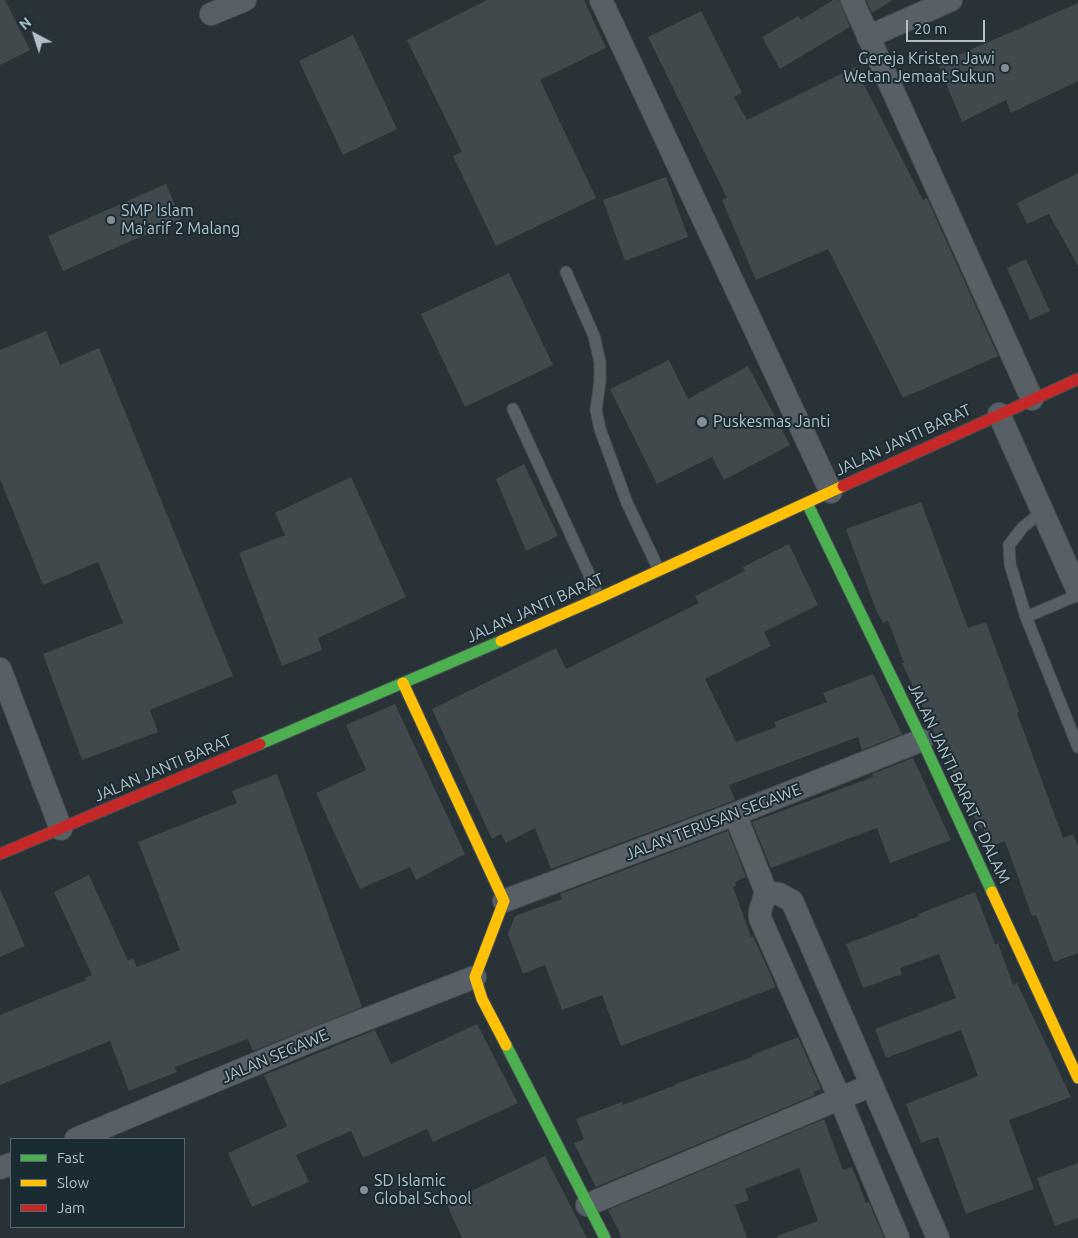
<!DOCTYPE html>
<html>
<head>
<meta charset="utf-8">
<style>
  body { margin:0 }
  #map { position:relative; width:1078px; height:1238px; overflow:hidden; background:#283237; font-family:Ubuntu,sans-serif }
  canvas { display:block }
  .legend { position:absolute; left:10px; top:1138px; width:175px; height:90px; box-sizing:border-box; background:#1b2b32; border:1px solid #57676e; margin:0; padding:6px 9px; list-style:none; font-size:15px; color:#b2c1c9 }
  .legend li { display:flex; align-items:center; gap:10px; height:25px }
  .legend b { width:25px; border:1px solid #57676e }
  .north { position:absolute; left:10px; top:10px; width:50px; height:50px; -webkit-text-stroke:4px #1b2b32; paint-order:stroke; rotate:320deg; font-size:14px; font-weight:700; line-height:20px; text-align:center; color:#b2c1c9 }
  .north::after { content:''; display:block; margin:auto; width:18px; height:22px; background:#b2c1c9; clip-path:polygon(50% 0,100% 100%,50% 72%,0 100%) }
  .scale { position:absolute; left:906px; top:20px; width:79px; height:22px; box-sizing:border-box; border:2px solid #b2c1c9; border-top:0; padding-left:6px; font-size:15px; line-height:18px; white-space:nowrap; color:#b2c1c9; -webkit-text-stroke:4px #1b2b32; paint-order:stroke }
</style>
</head>
<body>
<div id="map">
<canvas width="1078" height="1238"></canvas>
<ul class="legend">
<li><b style="height:6px;background:#4caf50"></b>Fast</li>
<li><b style="height:6px;background:#ffc107"></b>Slow</li>
<li><b style="height:6px;background:#c62828"></b>Jam</li>
</ul>
<div class="north">N</div>
<div class="scale">20 m</div>
</div>
<script>
const ctx = document.querySelector('canvas').getContext('2d');
ctx.lineJoin = 'round';
function fill(path, color) { ctx.fillStyle = color; ctx.fill(path, 'evenodd'); }
const shape = rows => new Path2D(rows.map(r => 'M' + r).join(''));
function stroke(path, color, width, dash) { ctx.strokeStyle = color; ctx.lineWidth = width; ctx.lineCap = dash ? 'butt' : 'round'; ctx.setLineDash(dash || []); ctx.stroke(path); }
function drawText(font, color, halo, rows, align = 'center') {
  ctx.font = font + ' Ubuntu,sans-serif'; ctx.lineWidth = 4; ctx.setLineDash([]); ctx.textBaseline = 'middle'; ctx.strokeStyle = halo; ctx.fillStyle = color; for (const [text, x, y, turn = 0] of rows) {
    ctx.save(); ctx.translate(x, y); ctx.rotate((+turn || 0) * Math.PI / 180); ctx.textAlign = isNaN(turn) ? turn : align; if (halo) ctx.strokeText(text, 0, 0); ctx.fillText(text, 0, 0); ctx.restore();
  }
}
const building = shape([
  [0,0,5,0,30,50,0,65],
  [487,0,584,0,606,48,540,80,596,198,496,246,453,156,462,152,407,40],
  [833,0,839,0,850,27,780,69,762,37,798,16,801,20],
  [866,0,893,0,872,13],
  [1078,3,1078,81,1011,113,1006,100,962,122,938,64],
  [701,11,742,93,734,97,747,120,855,67,923,200,927,198,998,356,903,398,828,249,756,280,722,200,727,198,648,37],
  [353,35,397,129,343,155,299,61],
  [1078,173,1078,266,1049,214,1027,224,1017,203],
  [666,177,688,237,625,261,603,200],
  [166,184,181,219,63,271,48,236],
  [1026,259,1050,311,1030,320,1007,268],
  [509,273,553,365,465,407,421,314],
  [46,331,60,365,99,348,233,676,150,710,158,732,82,760,43,654,123,623,98,562,43,585,0,479,0,350],
  [669,360,688,399,748,366,790,445,724,480,712,457,657,484,610,389],
  [524,464,558,536,526,551,496,479],
  [351,477,406,597,318,638,322,650,282,666,239,553,285,535,275,513],
  [921,502,968,628,986,622,1019,712,1017,713,1063,838,1073,834,1078,846,1078,953,1054,962,1036,915,1032,916,1005,841,990,847,983,828,980,829,902,663,904,663,888,621,883,623,876,610,846,529],
  [789,544,818,605,764,632,771,646,705,679,736,742,776,727,774,722,827,702,823,693,873,674,902,734,862,750,858,737,729,785,735,800,551,869,535,828,506,843,501,834,492,839,432,709,556,648,566,669,699,603,695,596,745,571,743,567],
  [395,704,465,854,416,880,410,867,360,889,316,793,366,770,346,725],
  [913,758,951,840,890,863,877,828,771,868,752,822,873,777,872,774],
  [277,774,362,1007,253,1051,248,1039,175,1067,177,1072,129,1091,110,1041,0,1085,0,1015,86,980,85,978,92,975,54,892,89,875,128,961,133,958,137,967,180,950,138,842,237,803,232,791],
  [728,831,746,877,735,882,736,886,733,887,751,937,753,936,776,987,621,1046,602,995,562,1010,545,965,523,974,508,934,515,916,562,899,560,894],
  [0,889,25,946,0,957],
  [975,892,995,944,998,943,1013,985,1017,983,1071,1097,1009,1120,1034,1189,966,1214,938,1137,921,1143,906,1104,978,1076,961,1030,886,1058,875,1029,956,998,939,954,900,968,902,974,863,988,846,944,919,916,918,914],
  [477,1024,518,1103,433,1142,427,1129,363,1158,351,1131,296,1155,309,1182,252,1207,228,1153,287,1126,264,1075,375,1030,391,1064],
  [798,1037,821,1089,814,1092,815,1095,596,1187,574,1143,584,1139,576,1119,622,1102,623,1105,676,1085,675,1084,752,1057,752,1055],
  [824,1119,843,1170,852,1167,866,1203,869,1202,884,1238,778,1238,777,1236,818,1221,799,1168,745,1189,749,1200,735,1205,747,1238,621,1238,619,1231,608,1210],
  [545,1156,587,1238,462,1238,446,1203],
  [1078,1163,1078,1218,1055,1226,1037,1178]
]);
const lane = shape([
  [566,272,594,336,600,362,600,381,596,410,600,429,627,503,659,570],
  [513,409,588,572,599,598],
  [1045,514,1037,516,1023,527,1009,545,1010,564,1026,617,1078,747],
  [1026,617,1078,595]
]);
const street = shape([
  [601,0,831,492],
  [852,0,1032,399],
  [211,14,245,0],
  [868,37,951,0],
  [999,414,1078,591],
  [0,669,61,829],
  [735,814,766,892,760,911,760,918,840,1099,898,1238],
  [766,892,779,894,792,901,938,1238],
  [504,901,735,814,922,740],
  [76,1139,315,1039,475,977],
  [0,1168,11,1164],
  [587,1205,872,1085]
]);
const fast = shape([
  [807,503,922,740,992,892],
  [260,744,501,641],
  [506,1045,605,1238]
]);
const slow = shape([
  [501,641,599,598,843,486],
  [403,683,504,901,475,977,482,999,506,1045],
  [992,892,1078,1078]
]);
const jam = shape([
  [843,486,1078,379],
  [0,854,260,744]
]);
const markers = [
  [1005,68,5,"#828f96"],
  [111,220,5,"#828f96"],
  [702,422,6,"#828f96"],
  [364,1190,5,"#828f96"]
];
const poiNames = [
  ["Gereja Kristen Jawi",995,59,"right"],
  ["Wetan Jemaat Sukun",995,77,"right"],
  ["SMP Islam",121,211],
  ["Ma'arif 2 Malang",121,229],
  ["Puskesmas Janti",713,422],
  ["SD Islamic",374,1181],
  ["Global School",374,1199]
];
const streetNames = [
  ["JALAN JANTI BARAT",903,440,-25],
  ["JALAN JANTI BARAT",535,608,-24],
  ["JALAN JANTI BARAT",163,768,-23],
  ["JALAN JANTI BARAT C DALAM",959,783,65],
  ["JALAN TERUSAN SEGAWE",713,822,-21],
  ["JALAN SEGAWE",275,1056,-23]
];
fill(building, '#41494d');
stroke(lane, '#464e52', 13);
stroke(street, '#464e52', 24);
stroke(fast, '#464e52', 13);
stroke(slow, '#464e52', 13);
stroke(jam, '#464e52', 13);
stroke(lane, '#586065', 11);
stroke(street, '#586065', 22);
stroke(fast, '#4caf50', 11);
stroke(slow, '#ffc107', 11);
stroke(jam, '#c62828', 11);
for (const [x, y, r, color] of markers) { const dot = new Path2D(); dot.arc(x, y, r, 0, 2 * Math.PI); ctx.fillStyle = color; ctx.fill(dot); stroke(dot, '#1b2b32', 2); }
drawText('16px', '#b2c1c9', '#1b2b32', poiNames, 'left');
drawText('16px', '#b2c1c9', '#1b2b32', streetNames);
</script>
</body>
</html>
